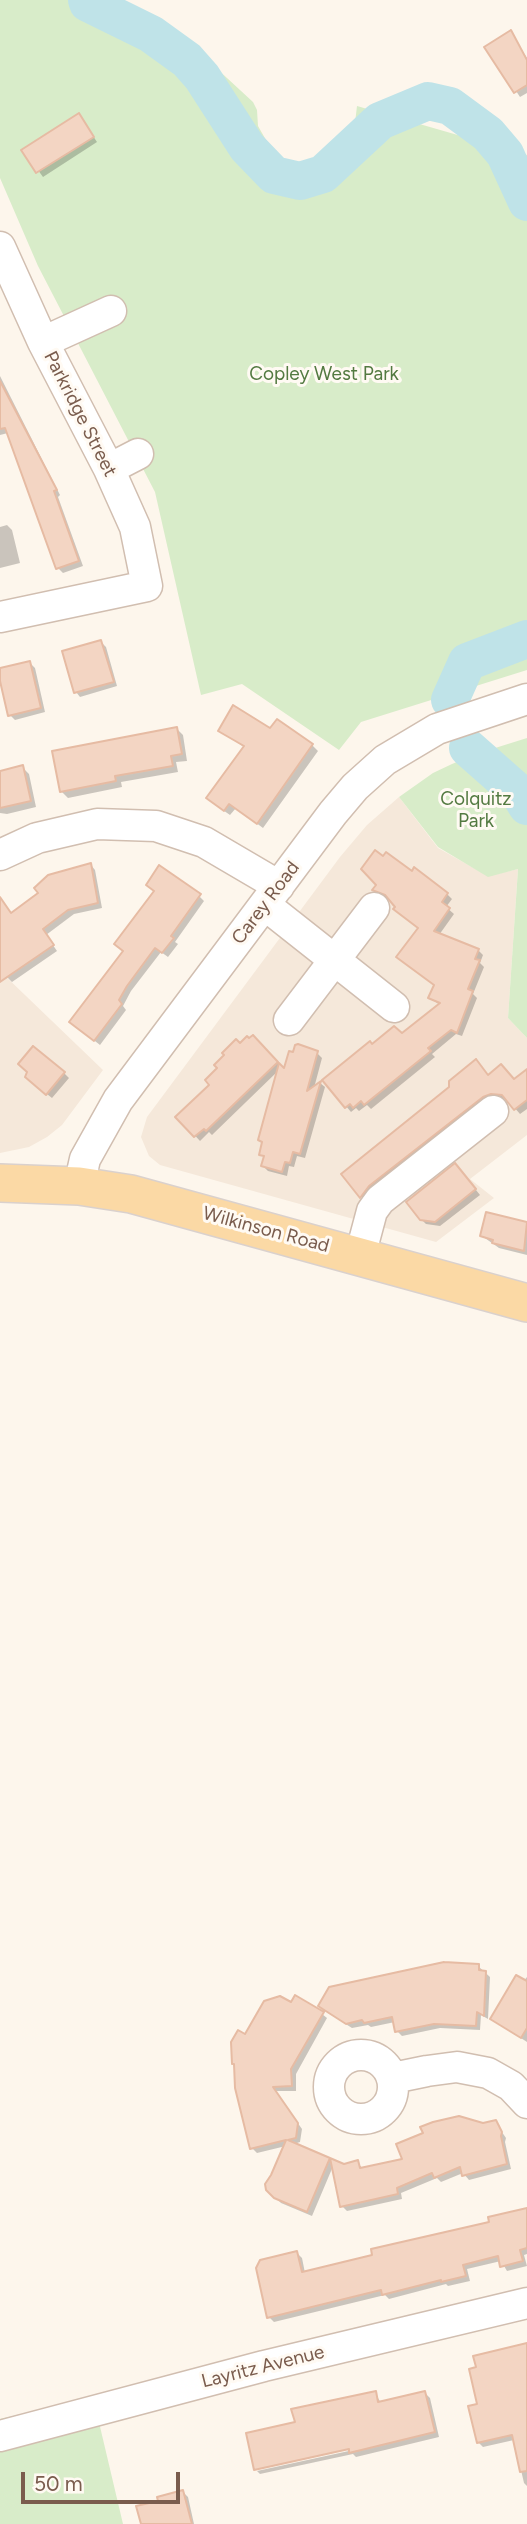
<!DOCTYPE html>
<html>
<head>
<meta charset="utf-8">
<style>
  body { margin:0 }
  #map { position:relative; width:527px; height:2524px; overflow:hidden; background:#fdf6ec; font-family:Figtree,sans-serif }
  canvas { display:block }
  .scale { position:absolute; left:21px; top:2472px; width:159px; height:32px; box-sizing:border-box; border:4px solid #7a5c4d; border-top:0; padding-left:9px; font-size:21px; line-height:24px; white-space:nowrap; color:#7a5c4d; -webkit-text-stroke:5px #fffaf3; paint-order:stroke }
</style>
</head>
<body>
<div id="map">
<canvas width="527" height="2524"></canvas>
<div class="scale">50 m</div>
</div>
<script>
const ctx = document.querySelector('canvas').getContext('2d');
ctx.lineJoin = 'round';
function fill(path, color) { ctx.fillStyle = color; ctx.fill(path, 'evenodd'); }
const shape = rows => new Path2D(rows.map(r => 'M' + r).join(''));
function stroke(path, color, width, dash) { ctx.strokeStyle = color; ctx.lineWidth = width; ctx.lineCap = dash ? 'butt' : 'round'; ctx.setLineDash(dash || []); ctx.stroke(path); }
function drawText(font, color, halo, rows, align = 'center') {
  ctx.font = font + ' Figtree,sans-serif'; ctx.lineWidth = 6; ctx.setLineDash([]); ctx.textBaseline = 'middle'; ctx.strokeStyle = halo; ctx.fillStyle = color; for (const [text, x, y, turn = 0] of rows) {
    ctx.save(); ctx.translate(x, y); ctx.rotate((+turn || 0) * Math.PI / 180); ctx.textAlign = isNaN(turn) ? turn : align; if (halo) ctx.strokeText(text, 0, 0); ctx.fillText(text, 0, 0); ctx.restore();
  }
}
const residential = shape([
  [399,797,438,848,488,876,518,869,508,1018,527,1038,527,1135,470,1179,494,1198,436,1242,160,1165,149,1156,141,1137,147,1117,340,857,367,825],
  [0,971,103,1070,62,1125,47,1137,29,1147,0,1153]
]);
const green = shape([
  [0,0,80,0,90,8,123,17,137,18,160,29,214,66,253,102,257,110,258,126,266,140,282,161,299,171,314,169,353,140,357,106,527,155,527,670,361,722,339,750,242,684,201,695,155,492,38,266,0,178],
  [527,738,527,1038,508,1018,518,869,488,877,438,847,399,797,433,773,452,764,476,754],
  [93,2397,123,2524,0,2524,0,2419]
]);
const shadow = shape([
  [511,33,527,58,527,93,520,97,487,47],
  [83,121,97,142,43,177,24,151],
  [0,376,60,495,58,497,83,566,63,573,58,568,8,433,0,435],
  [7,525,12,530,20,563,0,568,0,527],
  [101,642,106,647,117,686,80,697,76,692],
  [30,663,35,668,45,712,15,720,10,715,0,669],
  [176,728,183,735,187,761,176,762,178,772,121,782,122,787,68,798,61,791],
  [220,730,271,730,312,745,318,751,263,828,236,808,230,815,214,804,245,748],
  [22,767,29,774,36,807,7,814,0,813,0,772],
  [91,865,95,870,102,908,74,914,46,935,57,951,12,982,6,976,0,981,0,931],
  [375,890,447,894,452,899,446,907,454,914,439,935,478,950,483,955,480,963,484,967,473,994,477,998,462,1036,456,1034,432,1054,435,1057,371,1109,367,1105,359,1111,356,1108,351,1112,324,1080,372,1046,402,1036,440,1005,430,998,435,985,420,928,391,899,379,895],
  [199,896,204,901,175,942,178,944,168,957,161,952,131,991,123,1006,126,1010,100,1045,77,1027],
  [253,1037,285,1071,317,1053,322,1058,314,1088,320,1083,325,1087,305,1158,297,1156,294,1167,289,1166,287,1176,268,1171,263,1166,265,1159,261,1154,279,1070,212,1135,209,1132,200,1141,178,1117,212,1085,240,1045],
  [527,1071,527,1109,520,1114,507,1099,497,1098,366,1202,344,1175,489,1077,514,1081],
  [64,1073,69,1078,52,1098,32,1082],
  [460,1170,480,1195,440,1226,426,1224,421,1219],
  [487,1214,527,1224,527,1255,499,1248,482,1236],
  [478,1966,490,1977,488,2019,481,2015,480,2030,440,2028,402,2036,397,2031,395,2022,371,2027,368,2025,352,2028,325,2011],
  [527,1977,527,2042,492,2019],
  [291,2004,322,2014,327,2018,296,2074,296,2091,275,2091,302,2129,300,2142,294,2144,329,2159,333,2164,343,2165,357,2162,363,2169,404,2160,483,2124,495,2122,506,2138,505,2142,511,2169,469,2180,463,2173,441,2182,437,2178,401,2193,402,2199,347,2211,342,2206,334,2164,312,2216,281,2203,275,2197,286,2146,257,2153,252,2148,245,2037],
  [527,2210,527,2254,524,2255,527,2266,507,2271,501,2261,467,2269,470,2281,448,2286,446,2284,389,2299,385,2295,274,2322,269,2317,297,2253,302,2258,305,2273,492,2223],
  [527,2346,527,2486,524,2483,514,2440,483,2447,478,2442,479,2405],
  [375,2393,381,2403,425,2393,430,2398,439,2437,356,2457,353,2454,260,2474,257,2471,358,2449,357,2445,255,2469,248,2434,297,2423,293,2410],
  [183,2492,188,2497,194,2524,142,2524]
]);
const river = shape([
  [87,0,88,3,151,34,187,60,202,77,247,147,274,175,300,181,323,174,380,121,428,101,450,106,488,134,505,154,527,202],
  [450,700,467,662,527,639],
  [468,748,519,793,527,806]
]);
const building = shape([
  [511,30,527,60,527,85,514,93,484,47,511,30],
  [79,113,94,137,36,173,21,150,79,113],
  [0,381,57,490,54,491,79,561,56,569,5,428,0,429,0,381],
  [101,640,114,682,74,693,62,651,101,640],
  [30,661,41,708,8,716,0,681,0,668,30,661],
  [233,705,270,728,277,719,313,744,257,824,229,804,224,811,206,798,244,746,218,731,233,705],
  [177,727,182,754,171,756,173,766,115,776,116,781,60,792,52,751,177,727],
  [23,765,31,801,0,808,0,771,23,765],
  [375,850,383,856,386,852,412,871,414,867,448,893,442,902,450,908,434,931,479,949,475,959,480,960,468,989,473,991,457,1033,451,1030,428,1048,431,1051,364,1105,361,1101,353,1108,350,1104,345,1108,322,1080,370,1041,372,1044,394,1026,402,1033,440,1003,428,998,434,985,396,957,418,928,393,909,395,907,385,895,372,890,376,885,361,869,375,850],
  [91,863,98,903,68,910,43,929,54,945,0,982,0,897,11,913,38,893,34,888,48,875,91,863],
  [159,865,201,894,171,936,174,938,162,953,155,948,127,986,119,1000,122,1004,94,1041,69,1022,123,951,114,944,154,891,146,885,159,865],
  [253,1035,278,1062,206,1131,204,1129,194,1137,175,1117,209,1085,205,1080,217,1068,214,1065,224,1055,222,1053,236,1039,240,1043,247,1036,249,1038,253,1035],
  [298,1044,318,1051,307,1091,321,1081,300,1154,293,1152,290,1163,285,1162,282,1172,261,1166,264,1156,259,1155,262,1142,258,1140,279,1063,284,1068,289,1051,293,1052,295,1045,298,1044],
  [33,1046,65,1072,46,1095,25,1077,27,1072,18,1064,33,1046],
  [476,1059,488,1075,501,1064,514,1079,527,1069,527,1100,514,1110,502,1095,491,1094,483,1097,369,1186,360,1198,341,1174,449,1087,449,1081,476,1059],
  [455,1163,476,1189,435,1222,420,1220,406,1202,455,1163],
  [486,1212,527,1222,524,1251,492,1243,493,1240,480,1236,486,1212],
  [444,1962,479,1964,479,1970,486,1971,484,2016,477,2012,476,2026,434,2024,395,2032,392,2017,364,2023,362,2020,346,2024,318,2006,329,1987,444,1962],
  [516,1975,527,1981,527,2028,521,2038,490,2019,516,1975],
  [295,1995,324,2012,291,2069,292,2086,273,2087,298,2123,296,2138,288,2140,330,2158,307,2212,274,2198,266,2190,265,2184,271,2175,286,2140,250,2149,235,2088,234,2064,232,2064,231,2042,238,2030,245,2034,264,2001,280,1996,291,2002,295,1995],
  [459,2116,483,2123,496,2120,502,2132,501,2136,507,2164,462,2176,460,2167,434,2178,432,2173,397,2188,398,2194,340,2207,330,2158,344,2164,358,2160,360,2168,402,2159,396,2144,423,2133,420,2127,433,2122,459,2116],
  [527,2208,527,2248,520,2250,523,2261,500,2267,498,2256,463,2265,466,2276,441,2282,441,2280,382,2295,381,2290,267,2318,256,2268,260,2260,297,2251,302,2272,372,2255,371,2249,489,2222,488,2217,527,2208],
  [527,2343,527,2471,520,2472,512,2435,477,2443,468,2406,477,2404,469,2369,476,2367,473,2356,527,2343],
  [376,2391,378,2402,425,2391,435,2432,349,2453,349,2449,254,2470,246,2433,295,2422,291,2409,376,2391],
  [183,2490,192,2524,141,2524,136,2506,158,2501,157,2497,183,2490]
]);
const minor = shape([
  [0,247,43,342,109,469,135,527,147,586,0,617],
  [43,342,111,311],
  [109,469,138,454],
  [0,855,37,838,97,824,156,826,204,842,279,886],
  [265,905,394,1007],
  [289,1020,374,908],
  [79,1186,85,1159,118,1100,333,813,355,787,385,760,437,729,527,699],
  [360,1256,372,1211,380,1200,493,1111],
  '329 2087a32 32 0 1 1 64 0a32 32 0 1 1-64 0Z',
  [393,2078,427,2071,457,2067,488,2073,511,2086,527,2103],
  [0,2436,264,2366,527,2303]
]);
const major = shape([
  [0,1183,79,1186,131,1194,527,1303]
]);
const parkNames = [
  ["Copley West Park",324,374],
  ["Colquitz",476,799],
  ["Park",476,821]
];
const streetNames = [
  ["Parkridge Street",80,414,63],
  ["Carey Road",266,903,-53],
  ["Wilkinson Road",266,1230,15],
  ["Layritz Avenue",263,2367,-14]
];
fill(residential, '#f5e8da');
fill(green, '#d8ecc9');
fill(shadow, '#0003');
stroke(river, '#bfe3e8', 38);
fill(building, '#f3d5c3');
stroke(building, '#e6bba3', 2);
stroke(minor, '#d1beb0', 33);
stroke(major, '#dad1cd', 40);
stroke(minor, '#fff', 30);
stroke(major, '#fbd9a5', 37);
drawText('19px', '#537a41', '#fffaf3', parkNames);
drawText('19px', '#7a5c4d', '#fffaf3', streetNames);
</script>
</body>
</html>
